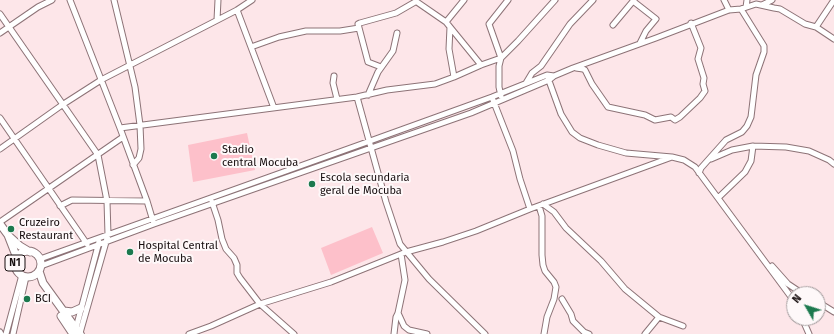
<!DOCTYPE html>
<html>
<head>
<meta charset="utf-8">
<style>
  body { margin:0 }
  #map { position:relative; width:834px; height:334px; overflow:hidden; background:#fde6e9; font-family:"Fira Sans",sans-serif }
  canvas { display:block }
  .north { position:absolute; left:786px; top:286px; width:40px; height:40px; box-sizing:border-box; background:#fef8f9; border:1px solid #a19a9b; border-radius:50%; rotate:309deg; font-size:11px; font-weight:700; line-height:16px; text-align:center; color:#160d0e }
  .north::after { content:''; display:block; margin:auto; width:14px; height:18px; background:#1c794e; clip-path:polygon(50% 0,100% 100%,50% 72%,0 100%) }
</style>
</head>
<body>
<div id="map">
<canvas width="834" height="334"></canvas>
<div class="north">N</div>
</div>
<script>
const ctx = document.querySelector('canvas').getContext('2d');
ctx.lineJoin = 'round';
function fill(path, color) { ctx.fillStyle = color; ctx.fill(path, 'evenodd'); }
const shape = rows => new Path2D(rows.map(r => 'M' + r).join(''));
function stroke(path, color, width, dash) { ctx.strokeStyle = color; ctx.lineWidth = width; ctx.lineCap = dash ? 'butt' : 'round'; ctx.setLineDash(dash || []); ctx.stroke(path); }
function drawText(font, color, halo, rows, align = 'center') {
  ctx.font = font + ' "Fira Sans",sans-serif'; ctx.lineWidth = 4; ctx.setLineDash([]); ctx.textBaseline = 'middle'; ctx.strokeStyle = halo; ctx.fillStyle = color; for (const [text, x, y, turn = 0] of rows) {
    ctx.save(); ctx.translate(x, y); ctx.rotate((+turn || 0) * Math.PI / 180); ctx.textAlign = isNaN(turn) ? turn : align; if (halo) ctx.strokeText(text, 0, 0); ctx.fillText(text, 0, 0); ctx.restore();
  }
}
const green = shape([
  [247,133,255,170,193,182,188,145],
  [372,227,383,253,331,275,321,248]
]);
const minor = shape([
  [70,0,120,128,147,201,153,221],
  [114,0,135,87,140,125,141,149,139,158,133,165],
  [724,0,729,10],
  [633,1,656,19,646,31,640,43],
  [762,5,772,0],
  [746,7,747,0],
  [237,10,274,108],
  [0,14,98,155],
  [217,20,218,0],
  [613,25,634,0],
  [450,27,481,65],
  [816,27,834,0],
  [0,33,38,7,52,0],
  [251,47,279,37,306,31,340,31,359,28],
  [381,67,368,62,358,24,360,23,396,13,415,2,417,2,446,22],
  [576,68,583,69,585,70,592,84,608,107,645,115,655,120,671,117,675,120,680,117,700,98,705,91,703,84,704,78,698,59,701,48,691,23],
  [334,76,333,83,337,99],
  [454,77,481,65,501,58,489,24,508,0],
  [548,78,561,114,572,132,580,138,598,145,626,153,672,157,684,160,695,167,794,301],
  [526,83,532,73,541,66,570,24,593,0],
  [368,95,378,72,393,51,397,33],
  [501,96,499,87,499,66,501,58,518,41,555,0],
  [357,97,386,202,400,244,429,279,485,334],
  [493,100,513,151,520,179,530,209],
  [0,118,87,244],
  [120,128,357,97,387,90,435,84,454,77,449,49,450,27,446,22,464,0],
  [0,149,62,105,101,80,237,10,252,0],
  [711,159,732,150,753,146,786,147,809,151,829,160,834,164],
  [699,173,701,168,726,140,742,132,747,126,751,117,756,75,764,52,764,46,741,9],
  [718,198,745,172,751,161,753,146],
  [212,202,218,220,222,239,226,249,234,258,237,265,237,273,240,278,260,304,294,334],
  [543,204,554,212,566,228,601,261,625,289,659,317,683,326],
  [60,206,72,200,147,201],
  [539,206,542,216,542,255,543,265,545,271,554,282,556,287,554,299,547,317,544,334],
  [0,222,123,137],
  [40,259,370,141,492,97,547,75,554,76],
  [41,266,154,224,471,113,549,80,554,76,573,68,656,38,729,10,741,9,756,4,774,8,780,9,805,24,816,27,834,39],
  [772,266,788,284,803,294],
  [562,299,571,314,573,321,584,332,589,334],
  [818,302,834,312],
  [398,313,404,326,409,330,427,334],
  [802,318,809,334],
  [76,328,99,242],
  [0,332,1,334],
  [6,334,22,275],
  [13,334,26,277],
  [81,334,80,333,108,235,107,201,98,155],
  [189,334,211,326,260,304,331,282,406,252,443,242,476,231,530,209,672,157],
  [394,334,396,317,398,313,405,280,401,254],
  [645,334,659,317]
]);
const highway = shape([
  [0,224,8,235,17,258],
  [10,237,20,246,30,252],
  '15 264a13 13 0 1 1 26 0a13 13 0 1 1-26 0Z',
  [39,271,43,283,80,334],
  [64,311,72,312,81,308],
  [61,316,73,334]
]);
const markers = [
  [214,156,4,"#1c794e"],
  [312,184,4,"#1c794e"],
  [11,229,4,"#1c794e"],
  [130,252,4,"#1c794e"],
  [27,299,4,"#1c794e"]
];
const shields = [
  [15,263,20]
];
const shieldNames = [
  ["N1",15,263]
];
const poiNames = [
  ["Stadio",222,150],
  ["central Mocuba",222,163],
  ["Escola secundaria",320,178],
  ["geral de Mocuba",320,191],
  ["Cruzeiro",19,223],
  ["Restaurant",19,236],
  ["Hospital Central",138,246],
  ["de Mocuba",138,259],
  ["BCI",35,299]
];
fill(green, '#fdc0ca');
stroke(minor, '#8d7377', 7);
stroke(highway, '#8d7377', 9);
stroke(minor, '#fff', 5);
stroke(highway, '#fff', 7);
for (const [x, y, r, color] of markers) { const dot = new Path2D(); dot.arc(x, y, r, 0, 2 * Math.PI); ctx.fillStyle = color; ctx.fill(dot); stroke(dot, '#fef8f9', 1.5); }
for (const [x, y, w] of shields) { const box = new Path2D(); box.roundRect(x - w / 2, y - 8, w, 16, 3); ctx.fillStyle = '#fef8f9'; ctx.fill(box); stroke(box, '#160d0e', 1); }
drawText('bold 10px', '#160d0e', null, shieldNames);
drawText('11px', '#160d0e', '#fef8f9', poiNames, 'left');
</script>
</body>
</html>
